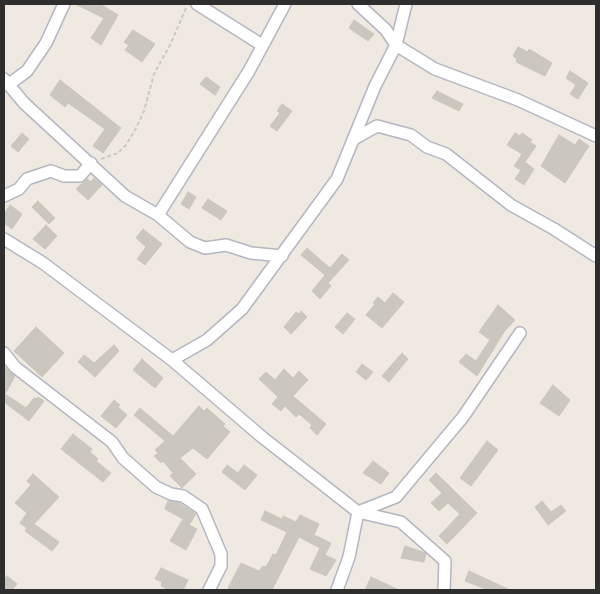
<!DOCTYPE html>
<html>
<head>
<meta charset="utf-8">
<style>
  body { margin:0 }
  #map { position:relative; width:600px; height:594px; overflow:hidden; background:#efe9e1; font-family:Mulish,sans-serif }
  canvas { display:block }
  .frame { position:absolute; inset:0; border:5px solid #2e2e2e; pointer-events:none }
</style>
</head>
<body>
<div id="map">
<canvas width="600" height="594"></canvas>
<div class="frame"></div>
</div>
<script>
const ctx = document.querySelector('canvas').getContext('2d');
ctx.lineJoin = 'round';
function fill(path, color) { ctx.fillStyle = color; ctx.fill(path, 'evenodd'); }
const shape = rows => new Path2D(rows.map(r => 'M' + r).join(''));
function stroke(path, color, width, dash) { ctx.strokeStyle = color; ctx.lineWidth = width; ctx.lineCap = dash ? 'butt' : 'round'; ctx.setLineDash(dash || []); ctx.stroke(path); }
const building = shape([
  [75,4,100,4,118,15,101,45,91,38,104,18,75,4],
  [354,20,374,34,368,41,349,28,354,20],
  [133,30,155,44,142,62,125,50,129,45,124,42,133,30],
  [518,47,528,52,529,49,552,63,545,76,516,62,517,59,513,56,518,47],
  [570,71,588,83,578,99,570,94,576,85,566,78,570,71],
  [206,77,220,87,215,95,200,84,206,77],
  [60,80,121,128,103,153,93,146,105,129,68,103,65,107,50,95,60,80],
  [437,91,463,104,459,111,432,98,437,91],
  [282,104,292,111,277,131,270,126,280,113,277,111,282,104],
  [22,133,29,139,18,152,11,146,22,133],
  [515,133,520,136,522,133,532,140,530,142,536,146,525,162,534,169,524,185,515,179,521,170,514,166,522,154,507,145,515,133],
  [559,135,575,145,579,139,589,146,565,183,541,166,559,135],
  [94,178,102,185,88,200,76,189,87,179,91,182,94,178],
  [188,192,196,197,189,209,181,204,188,192],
  [208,199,227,211,221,220,202,208,208,199],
  [38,201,55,218,49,224,32,207,38,201],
  [10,205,22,214,12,229,4,223,4,214,10,205],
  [46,225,57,236,45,249,33,239,46,225],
  [143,229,162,244,145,265,137,259,146,247,136,238,143,229],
  [307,248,330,268,342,254,349,260,328,283,331,286,320,299,312,291,325,275,301,255,307,248],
  [393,293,404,302,382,328,366,315,375,304,373,303,378,297,385,303,393,293],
  [498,305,515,320,504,332,477,376,459,362,466,354,476,361,490,340,479,332,498,305],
  [301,311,307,317,291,334,284,327,296,312,299,314,301,311],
  [347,313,355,319,343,334,335,327,347,313],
  [36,327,64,353,42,377,14,351,36,327],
  [114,345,119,351,95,377,78,362,84,355,94,363,114,345],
  [402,353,408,359,389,382,382,376,402,353],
  [142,359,163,378,155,388,133,370,142,359],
  [362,364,373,372,366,380,356,372,362,364],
  [4,366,15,376,5,394,26,408,34,398,36,399,38,397,44,401,29,421,4,402,4,366],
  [284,369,293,378,299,371,308,380,293,396,326,424,317,435,310,428,312,425,299,414,296,417,285,406,281,411,272,404,278,397,259,379,266,372,275,380,284,369],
  [553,385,570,400,559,416,540,403,553,385],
  [114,400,120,405,118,407,127,415,116,428,101,416,114,400],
  [199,406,204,411,207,408,225,424,223,426,230,432,207,459,193,448,180,458,196,474,182,488,170,476,173,473,163,461,161,463,154,456,158,453,155,450,165,441,134,415,140,408,173,436,199,406],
  [73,434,92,449,90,452,98,459,96,461,111,473,103,482,61,449,73,434],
  [487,441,498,450,471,486,460,478,487,441],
  [373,461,389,473,381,484,363,473,373,461],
  [227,465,238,473,244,465,257,475,245,490,222,472,227,465],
  [436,473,477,513,447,544,439,536,460,514,448,503,439,511,431,503,442,493,429,480,436,473],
  [33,474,59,497,34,524,59,542,52,551,25,531,27,528,20,523,27,513,15,503,31,485,27,481,33,474],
  [168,501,179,503,196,514,189,525,197,529,186,550,170,541,183,519,165,509,168,501],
  [542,501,551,512,561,505,566,511,548,525,535,507,542,501],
  [265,511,282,519,283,516,296,522,300,515,319,524,314,535,331,543,325,555,336,560,326,576,310,569,320,548,299,537,272,590,232,590,228,588,241,563,259,571,263,566,266,567,273,554,276,555,287,532,261,520,265,511],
  [405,546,423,552,426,554,424,562,401,558,405,546],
  [161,568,188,580,183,590,169,590,161,586,162,582,155,579,161,568],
  [469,571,510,590,488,590,465,581,469,571],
  [7,576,17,584,12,590,4,590,4,579,7,576],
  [371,577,399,590,365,590,371,577]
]);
const path = shape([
  [101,159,118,153,126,145,135,130,144,111,154,74,170,45,187,6]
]);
const street = shape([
  [197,4,262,45],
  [358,4,386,30,396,45,435,69,518,100,596,136],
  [4,79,24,103,125,196,158,215,190,242,205,248,226,245,251,253,282,256],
  [8,85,27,71,46,43,64,4],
  [354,139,377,126,411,135,427,147,446,154,511,205,554,229,596,256],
  [4,196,19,189,27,179,51,171,64,176,80,176,91,163],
  [158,215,249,71,285,4],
  [4,239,43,263,172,360,262,437,358,512,401,522,445,561,444,590],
  [4,353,15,367,112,442,123,458,156,487,171,494,183,496,202,509,221,554,221,566,209,590],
  [172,360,207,340,242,309,337,179,375,86,396,45,406,4],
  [337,590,349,557,358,512,396,497,463,417,520,333]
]);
fill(building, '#cbc7bf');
stroke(building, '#cbc5ba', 1);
stroke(street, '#b4b7c1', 14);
stroke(path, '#c9c9c9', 2, [4, 2.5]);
stroke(street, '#fff', 11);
</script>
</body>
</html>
